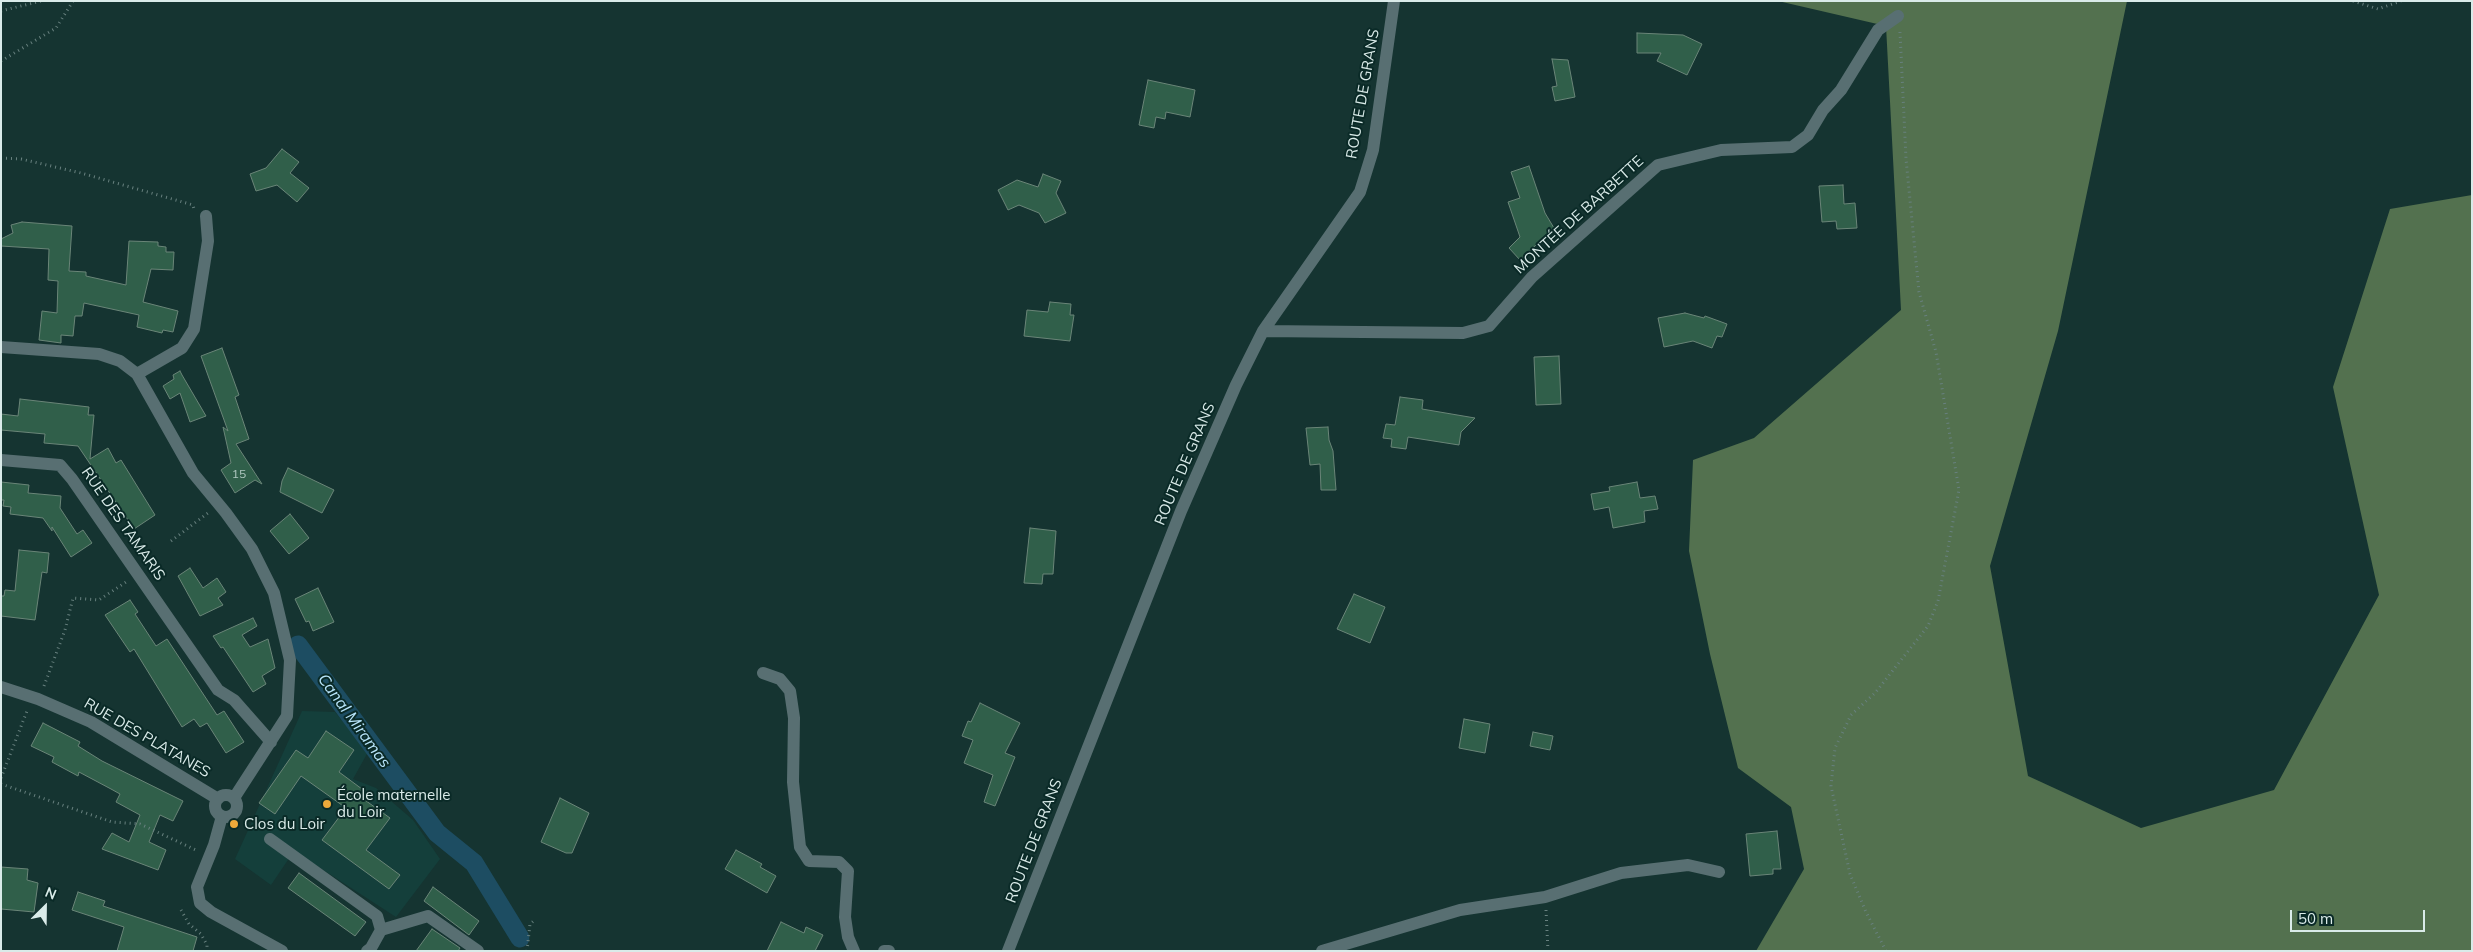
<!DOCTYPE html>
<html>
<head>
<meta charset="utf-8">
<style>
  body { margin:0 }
  #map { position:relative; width:2473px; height:952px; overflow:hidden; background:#153431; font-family:Mulish,sans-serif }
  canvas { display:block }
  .frame { position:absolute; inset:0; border:2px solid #daebe9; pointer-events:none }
  .north { position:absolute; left:20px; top:882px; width:50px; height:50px; -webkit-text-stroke:4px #0a2a27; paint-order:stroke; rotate:23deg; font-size:14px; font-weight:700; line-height:20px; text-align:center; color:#daebe9 }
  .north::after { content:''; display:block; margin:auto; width:18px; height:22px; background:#daebe9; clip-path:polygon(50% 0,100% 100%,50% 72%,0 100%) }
  .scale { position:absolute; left:2290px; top:910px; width:135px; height:22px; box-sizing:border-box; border:2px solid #daebe9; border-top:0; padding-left:6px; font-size:15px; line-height:18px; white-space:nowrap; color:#daebe9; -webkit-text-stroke:4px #0a2a27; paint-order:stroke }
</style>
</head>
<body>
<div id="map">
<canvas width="2473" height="952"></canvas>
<div class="frame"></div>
<div class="north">N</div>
<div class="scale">50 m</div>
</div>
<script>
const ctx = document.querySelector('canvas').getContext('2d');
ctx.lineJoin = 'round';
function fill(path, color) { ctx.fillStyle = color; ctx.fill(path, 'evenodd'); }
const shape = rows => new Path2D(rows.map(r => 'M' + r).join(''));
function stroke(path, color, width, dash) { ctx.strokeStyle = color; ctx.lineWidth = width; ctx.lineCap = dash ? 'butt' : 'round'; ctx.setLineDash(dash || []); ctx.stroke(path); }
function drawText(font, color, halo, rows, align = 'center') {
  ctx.font = font + ' Mulish,sans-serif'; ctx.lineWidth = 4; ctx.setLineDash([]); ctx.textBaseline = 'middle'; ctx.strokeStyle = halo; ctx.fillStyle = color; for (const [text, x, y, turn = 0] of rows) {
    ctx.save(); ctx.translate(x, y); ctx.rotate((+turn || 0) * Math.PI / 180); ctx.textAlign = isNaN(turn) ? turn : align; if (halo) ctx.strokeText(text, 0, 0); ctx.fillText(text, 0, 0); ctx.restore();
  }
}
const built = shape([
  [302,711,335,712,368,752,353,779,376,788,413,820,440,859,396,917,294,851,271,885,235,859]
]);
const forest = shape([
  [1778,1,2127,1,2058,331,1990,566,2028,776,2141,828,2274,790,2379,595,2333,387,2390,209,2472,195,2472,951,1756,951,1804,869,1791,807,1738,768,1710,654,1689,551,1693,460,1754,438,1901,310,1886,26]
]);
const canal = shape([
  [298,645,437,833,474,863,520,938]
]);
const building = shape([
  [1637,33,1683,35,1702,44,1687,75,1657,61,1661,53,1637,53,1637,33],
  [1552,59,1568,60,1575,97,1555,101,1552,87,1557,86,1552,59],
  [1148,80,1195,90,1190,117,1166,112,1165,119,1156,117,1154,128,1139,125,1148,80],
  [282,149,299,162,290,173,309,188,297,202,277,185,256,191,250,174,266,168,282,149],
  [1529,166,1545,213,1554,228,1520,260,1509,248,1520,237,1508,202,1520,198,1511,172,1529,166],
  [1043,174,1061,181,1056,193,1066,213,1045,223,1039,213,1019,205,1008,210,998,190,1017,180,1038,187,1043,174],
  [1843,185,1844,204,1855,203,1857,228,1837,229,1836,221,1822,222,1819,186,1843,185],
  [22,222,72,226,69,271,86,272,86,276,126,285,129,241,158,242,158,246,166,247,166,252,174,252,173,270,151,269,143,302,178,311,173,332,163,330,162,333,137,327,139,315,84,303,82,316,75,316,73,336,61,335,61,343,39,340,42,311,57,313,58,281,48,280,49,249,1,246,1,239,13,233,11,225,22,222],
  [1050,302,1071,304,1070,315,1074,315,1070,341,1024,336,1027,310,1048,312,1050,302],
  [1685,313,1704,318,1705,316,1727,324,1722,337,1717,336,1712,348,1693,341,1664,347,1658,318,1685,313],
  [222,348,239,395,235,397,249,439,236,444,262,484,255,480,235,493,221,470,231,463,223,427,228,431,201,356,222,348],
  [1559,356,1561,404,1536,405,1534,357,1559,356],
  [180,371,182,375,206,416,190,422,180,393,170,399,163,386,174,379,173,375,180,371],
  [1400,397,1423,400,1422,409,1475,418,1461,432,1459,445,1408,437,1406,449,1391,447,1392,439,1383,438,1386,424,1395,425,1400,397],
  [20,399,89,407,88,415,94,415,90,459,108,448,116,463,121,460,155,515,134,529,78,446,44,443,45,434,1,430,1,414,18,416,20,399],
  [1328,427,1329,440,1333,451,1336,490,1321,490,1320,464,1310,465,1306,428,1328,427],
  [288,468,334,490,322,513,280,492,282,481,288,468],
  [1,482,29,485,28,493,61,496,60,508,77,534,83,530,92,543,71,557,52,527,52,531,43,518,10,514,11,507,3,506,4,500,1,500,1,482],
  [1637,482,1640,498,1655,496,1658,509,1644,511,1645,522,1613,528,1609,507,1594,510,1591,494,1610,491,1609,487,1637,482],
  [290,514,309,538,289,554,270,531,290,514],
  [1030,528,1056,531,1053,574,1043,574,1042,584,1024,583,1030,528],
  [19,550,49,553,47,573,42,572,35,620,1,616,1,596,4,596,5,590,15,591,19,550],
  [190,568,203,588,217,578,226,592,218,598,223,605,200,616,178,576,190,568],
  [318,588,334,622,313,631,309,621,306,622,295,599,318,588],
  [1354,594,1385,607,1370,643,1337,629,1354,594],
  [130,600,138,612,135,614,156,646,167,639,217,715,224,711,244,742,226,753,207,723,200,727,194,719,182,727,134,649,130,652,105,615,130,600],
  [253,618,257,626,242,635,250,647,268,639,275,668,262,676,266,684,253,692,223,647,221,648,213,636,253,618],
  [980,703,1020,723,1005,753,1015,757,995,806,984,802,993,775,964,763,973,740,962,736,968,721,971,722,980,703],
  [1464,719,1490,724,1485,753,1459,748,1464,719],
  [43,723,80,742,78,746,102,761,183,801,173,821,160,815,149,842,166,850,158,870,102,849,112,833,129,842,140,815,116,802,120,794,111,789,79,772,78,776,52,762,54,757,31,746,43,723],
  [326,731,354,750,339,772,366,792,362,798,390,818,366,850,400,875,389,889,322,840,346,808,301,776,275,814,259,803,296,750,308,758,326,731],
  [1533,732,1553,736,1550,750,1530,746,1533,732],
  [560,798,589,813,572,853,566,853,541,842,560,798],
  [1777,831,1781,869,1773,869,1773,874,1750,876,1746,834,1777,831],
  [736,850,762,864,760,867,776,876,767,893,725,869,736,850],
  [1,867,28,869,27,880,38,883,34,912,1,909,1,867],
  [299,873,366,922,355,936,288,888,299,873],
  [433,887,479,921,469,935,424,901,433,887],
  [78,892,105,901,103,906,197,937,193,951,117,951,124,927,72,910,78,892],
  [781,922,804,933,806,927,823,935,815,951,767,951,781,922],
  [432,929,460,948,458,951,416,951,432,929]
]);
const path = shape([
  [2353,1,2378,9,2401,1],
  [1,11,41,1],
  [1,61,56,28,73,1],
  [1,158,21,159,81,173,193,205,194,209],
  [171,541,208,513],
  [44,686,65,630,73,598,99,600,126,582],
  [1,778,27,711],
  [1,784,112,822,140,824,198,851],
  [181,910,189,924,201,934,207,945,207,951],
  [1546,910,1548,951],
  [527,951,530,924,536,919],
  [1886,951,1866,912,1850,874,1831,786,1835,748,1851,715,1875,693,1928,626,1938,601,1959,490,1936,352,1919,292,1906,159,1900,32]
]);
const minor = shape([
  [1263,331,1463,333,1489,326,1532,277,1658,165,1721,150,1792,147,1808,135,1823,110,1841,90,1878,30,1898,16],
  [1,347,99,354,120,361,137,374,193,473,226,513,252,549,274,593,290,660,287,716,234,798],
  [137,374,182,348,194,329,208,241,206,216],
  [1,460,60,465,72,479,218,690,234,700,271,742],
  [763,673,780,679,790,691,794,718,793,782,800,847,809,861,839,862,848,871,845,917,848,937,854,951],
  [1,687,38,699,91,722,218,799],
  '215 806a11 11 0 1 1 22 0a11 11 0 1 1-22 0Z',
  [222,816,214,845,197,887,200,903,211,912,282,951],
  [270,839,377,916,381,930,428,916,478,951],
  [367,951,371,948,381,930],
  [884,951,889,951],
  [1008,951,1181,511,1236,385,1263,331,1360,192,1373,150,1394,1],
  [1322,951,1460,910,1545,897,1621,873,1688,865,1719,872]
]);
const markers = [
  [327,804,5,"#eca93a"],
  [234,824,5,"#eca93a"]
];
const numberNames = [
  ["15",239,474]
];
const streetNames = [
  ["ROUTE DE GRANS",1363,94,-80],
  ["MONTÉE DE BARBETTE",1579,215,-42],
  ["ROUTE DE GRANS",1185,464,-67],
  ["RUE DES TAMARIS",123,524,55],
  ["RUE DES PLATANES",147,738,30],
  ["ROUTE DE GRANS",1034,841,-69]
];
const poiNames = [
  ["École maternelle",337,795],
  ["du Loir",337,812],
  ["Clos du Loir",244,824]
];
const waterNames = [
  ["Canal Miramas",354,721,54]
];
fill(built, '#143f3b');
fill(forest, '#53714f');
stroke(canal, '#1d4d62', 19);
fill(building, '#305f4a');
stroke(building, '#6a8578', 1);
stroke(path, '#68817f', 3, [1, 4]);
stroke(minor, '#586f72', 12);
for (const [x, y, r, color] of markers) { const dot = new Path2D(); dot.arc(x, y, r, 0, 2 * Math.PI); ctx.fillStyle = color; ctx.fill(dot); stroke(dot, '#0a2a27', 2); }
drawText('12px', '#b0c8c1', null, numberNames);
drawText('15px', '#daebe9', '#0a2a27', streetNames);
drawText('15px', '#daebe9', '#0a2a27', poiNames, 'left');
drawText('italic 16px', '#b9e5fb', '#0a2a27', waterNames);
</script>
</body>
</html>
